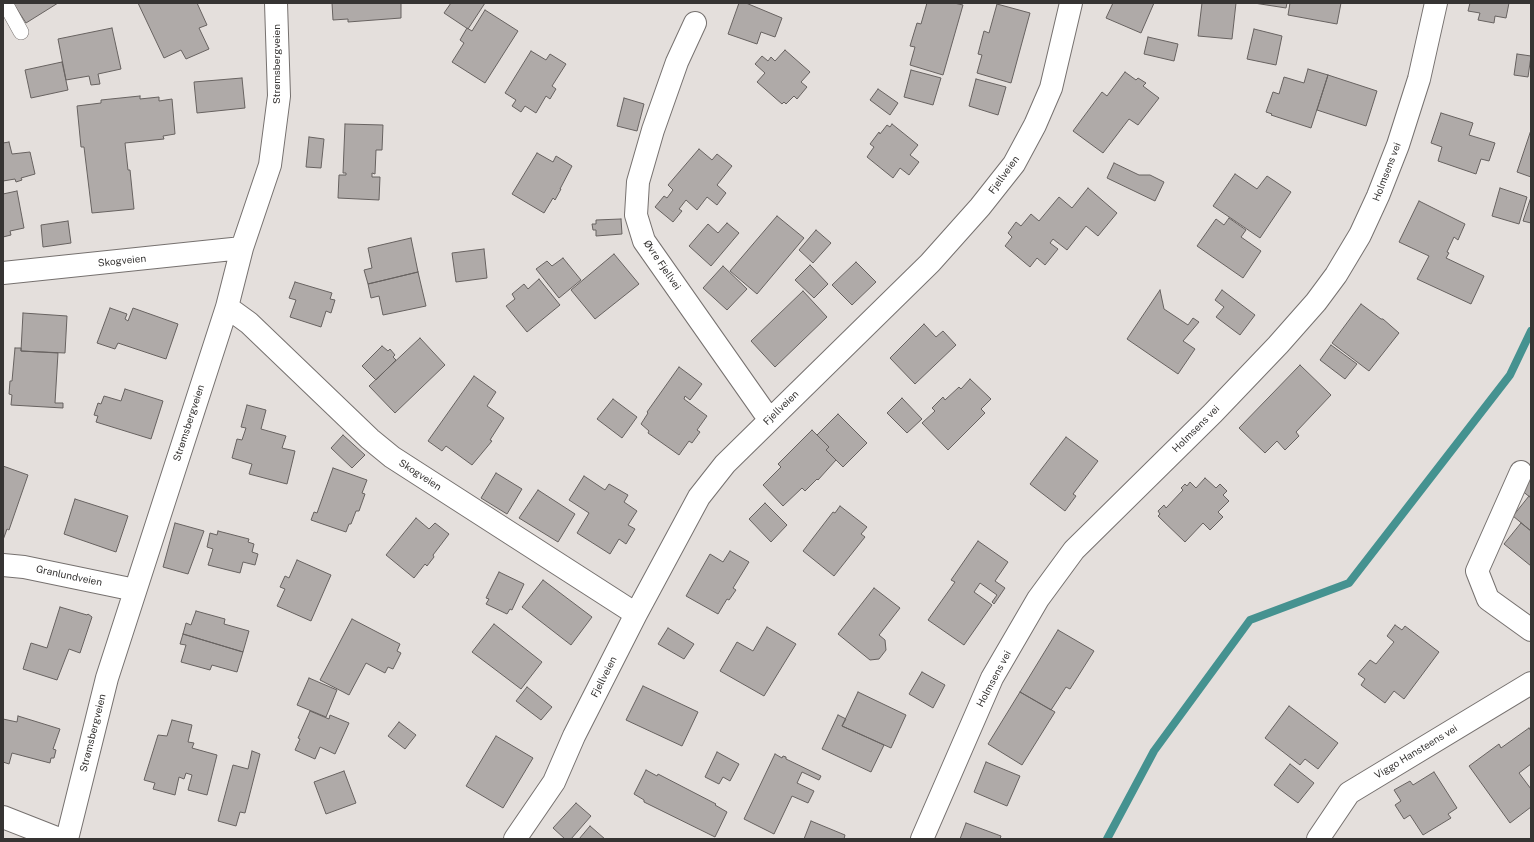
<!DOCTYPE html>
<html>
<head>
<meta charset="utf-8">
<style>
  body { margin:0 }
  #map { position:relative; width:1534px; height:842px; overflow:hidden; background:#e4dfdc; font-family:"Public Sans",sans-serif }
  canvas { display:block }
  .frame { position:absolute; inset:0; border:4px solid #363433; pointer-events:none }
</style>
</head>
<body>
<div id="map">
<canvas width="1534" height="842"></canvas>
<div class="frame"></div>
</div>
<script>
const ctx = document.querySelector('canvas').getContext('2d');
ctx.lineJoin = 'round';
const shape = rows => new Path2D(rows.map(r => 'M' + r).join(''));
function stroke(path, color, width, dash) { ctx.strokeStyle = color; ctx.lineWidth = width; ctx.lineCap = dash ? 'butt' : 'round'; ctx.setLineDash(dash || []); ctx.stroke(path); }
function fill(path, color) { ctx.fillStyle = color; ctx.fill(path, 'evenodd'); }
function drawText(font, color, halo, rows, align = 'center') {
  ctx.font = font + ' "Public Sans",sans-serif'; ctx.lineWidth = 3; ctx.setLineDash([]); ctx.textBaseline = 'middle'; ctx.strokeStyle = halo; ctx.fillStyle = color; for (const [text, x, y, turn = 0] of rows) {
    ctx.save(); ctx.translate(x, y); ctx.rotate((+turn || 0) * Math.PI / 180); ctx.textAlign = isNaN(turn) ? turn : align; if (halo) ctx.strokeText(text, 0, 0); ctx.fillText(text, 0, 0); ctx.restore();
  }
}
const stream = shape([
  [1107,839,1154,751,1250,620,1349,583,1510,375,1531,331]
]);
const building = shape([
  [13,3,58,3,26,23,13,3],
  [138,3,197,3,207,25,199,28,209,49,186,59,181,50,164,58,138,3],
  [332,3,401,3,401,18,348,22,348,19,333,20,332,3],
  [451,3,485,3,468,29,444,13,451,3],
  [739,3,746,3,782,18,775,37,761,32,757,44,728,34,739,3],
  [927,3,954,3,963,5,943,75,910,65,915,47,910,46,917,23,921,24,927,3],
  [1113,3,1154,3,1141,33,1106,18,1113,3],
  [1202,3,1236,3,1232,39,1198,36,1202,3],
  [1254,3,1287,3,1286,8,1254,3],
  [1290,3,1341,3,1337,24,1288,15,1290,3],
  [1470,3,1509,3,1506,18,1495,16,1494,23,1478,20,1480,13,1468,11,1470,3],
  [997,4,1030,13,1011,83,977,73,982,55,978,54,984,31,989,33,997,4],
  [485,10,518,31,485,83,452,62,464,43,460,40,467,28,472,31,485,10],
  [112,28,121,69,98,74,100,84,91,85,89,76,66,80,58,39,112,28],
  [1254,29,1282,36,1276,65,1247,59,1254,29],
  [1148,37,1178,44,1174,61,1144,54,1148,37],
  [785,50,810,72,801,82,807,87,797,99,794,96,786,104,784,102,782,104,757,82,765,73,755,64,762,56,768,61,771,57,775,61,785,50],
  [531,51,546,60,550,54,566,64,552,86,556,89,550,99,546,96,536,113,525,106,521,112,512,106,516,100,505,93,531,51],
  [1517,54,1531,56,1528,77,1514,75,1517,54],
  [62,62,68,90,31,98,25,70,62,62],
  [1308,69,1328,75,1311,128,1271,115,1272,114,1266,112,1273,92,1279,94,1284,77,1304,83,1308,69],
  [911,70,941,78,933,105,904,97,911,70],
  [1125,72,1136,80,1138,78,1146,83,1143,86,1159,98,1138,125,1129,119,1103,153,1073,131,1102,92,1107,96,1125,72],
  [1328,75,1377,91,1366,126,1317,110,1328,75],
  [242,78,245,108,197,113,194,82,242,78],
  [976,79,1006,87,998,115,969,106,976,79],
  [878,89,898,103,890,115,870,100,878,89],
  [140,96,140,99,159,97,159,101,172,99,175,134,163,136,164,139,125,143,128,170,130,170,134,209,92,213,84,147,81,147,77,106,101,103,101,100,140,96],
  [624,98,644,104,637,131,617,126,624,98],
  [1441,113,1473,123,1469,135,1495,143,1489,161,1481,159,1476,174,1438,161,1442,147,1431,143,1441,113],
  [345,124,383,125,382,150,376,150,375,174,372,173,372,177,380,177,379,200,338,198,339,175,346,175,346,173,343,173,345,124],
  [892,124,918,145,910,155,919,162,909,175,900,168,893,178,867,157,874,147,870,144,879,132,880,134,887,125,890,127,892,124],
  [1530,133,1531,134,1531,177,1517,172,1530,133],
  [309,137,324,139,321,168,306,167,309,137],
  [9,142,12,154,30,152,35,174,21,178,22,180,16,182,15,179,3,181,3,143,9,142],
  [699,149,712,160,717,154,732,166,717,185,726,193,717,205,707,197,697,210,686,200,679,209,682,211,673,222,655,207,664,196,667,198,673,190,668,185,699,149],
  [537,153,553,162,556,156,572,166,560,189,561,189,555,200,553,198,544,213,512,194,537,153],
  [1114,163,1139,175,1150,175,1164,182,1155,201,1107,178,1114,163],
  [1235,174,1257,189,1267,176,1291,192,1260,238,1213,206,1235,174],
  [1088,188,1117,213,1098,236,1086,226,1067,250,1053,239,1050,243,1058,249,1045,265,1037,258,1030,267,1005,246,1012,237,1008,233,1016,222,1021,226,1031,214,1039,221,1059,197,1072,208,1088,188],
  [1500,188,1527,197,1519,224,1492,216,1500,188],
  [17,191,24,228,10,231,11,235,3,237,3,194,17,191],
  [1531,197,1531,223,1523,221,1531,197],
  [1419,201,1465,224,1458,240,1454,237,1447,252,1449,253,1446,258,1484,276,1471,304,1417,279,1429,256,1399,242,1419,201],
  [777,216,804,238,757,294,730,271,777,216],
  [1229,218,1246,230,1241,237,1261,251,1243,278,1197,246,1216,219,1224,225,1229,218],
  [621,219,622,234,596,236,596,230,593,230,592,224,596,224,596,220,621,219],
  [68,221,71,243,43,247,41,225,68,221],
  [727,223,739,233,711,266,689,246,708,224,718,233,727,223],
  [816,230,831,243,813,263,799,250,816,230],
  [411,238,418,272,368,284,364,270,372,268,368,248,411,238],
  [484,249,487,278,456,282,452,253,484,249],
  [614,254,639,284,595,319,571,290,614,254],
  [563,258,581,280,559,298,536,269,547,261,552,266,563,258],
  [856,262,876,282,852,305,832,285,856,262],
  [810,265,828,284,814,298,795,280,810,265],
  [723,266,747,289,727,310,703,288,723,266],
  [418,272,426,306,383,315,379,296,371,298,368,284,418,272],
  [539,279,560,305,527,332,506,306,515,299,512,294,524,284,528,289,539,279],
  [295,282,332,293,330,299,335,300,331,313,326,311,321,327,290,317,296,300,289,298,295,282],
  [1160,290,1164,309,1188,325,1193,318,1199,322,1183,341,1195,349,1178,374,1127,339,1160,290],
  [1222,290,1255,315,1240,335,1216,317,1224,307,1215,300,1222,290],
  [803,291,827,317,775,367,751,341,803,291],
  [1361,304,1381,319,1383,319,1399,333,1369,371,1332,343,1361,304],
  [110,308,127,314,125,319,128,321,133,308,178,324,166,359,118,343,115,349,97,343,110,308],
  [23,313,67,316,65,353,21,351,23,313],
  [924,324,936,337,943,331,956,345,915,384,890,358,924,324],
  [420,338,445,365,395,413,369,386,420,338],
  [1331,345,1357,364,1345,379,1320,360,1331,345],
  [382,346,388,351,390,349,395,355,393,357,396,360,376,380,362,366,382,346],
  [15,348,21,348,21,351,58,353,55,403,63,403,63,408,11,405,12,395,9,394,10,381,12,381,15,348],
  [1300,365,1331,395,1296,432,1299,436,1285,450,1277,441,1265,453,1239,428,1300,365],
  [679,367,702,384,690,400,685,396,684,399,707,416,697,430,700,432,692,443,689,441,679,455,648,433,649,431,641,424,648,413,647,412,679,367],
  [474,376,496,392,487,406,504,418,490,440,492,441,472,465,446,446,442,451,428,441,474,376],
  [970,379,991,399,981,409,985,413,948,450,922,423,935,411,932,408,943,397,945,400,959,387,961,389,970,379],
  [125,389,163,401,151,439,96,422,98,416,94,415,98,403,101,404,104,396,121,401,125,389],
  [902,398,922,419,907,433,887,413,902,398],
  [613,399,637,417,622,438,597,419,613,399],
  [247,405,266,410,261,429,286,436,282,448,295,451,287,484,249,474,252,464,232,458,237,439,242,440,246,428,241,427,247,405],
  [838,414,867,443,843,467,826,450,829,447,817,435,838,414],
  [812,430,829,447,826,450,836,460,818,480,817,479,805,491,802,488,783,506,763,485,781,467,778,464,812,430],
  [343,435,365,455,352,468,331,448,343,435],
  [1066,437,1098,461,1073,494,1076,496,1065,511,1030,484,1066,437],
  [3,466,28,475,9,530,7,529,3,540,3,466],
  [333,468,367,480,362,493,365,494,359,511,356,511,351,524,349,524,346,532,311,520,314,512,317,513,333,468],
  [496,473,522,489,507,514,481,498,496,473],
  [584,476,605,490,609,484,628,495,624,502,637,511,628,525,635,529,626,544,619,539,610,554,577,533,589,513,569,500,584,476],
  [1531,477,1531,498,1521,490,1531,477],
  [1205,478,1216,488,1220,484,1227,491,1223,495,1229,501,1218,512,1223,517,1210,530,1203,523,1185,542,1158,516,1160,514,1158,511,1164,505,1166,508,1183,490,1181,488,1185,484,1187,486,1190,482,1196,488,1205,478],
  [538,490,575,514,558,542,519,518,538,490],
  [1529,496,1531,498,1531,531,1513,516,1529,496],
  [75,499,128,516,116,552,64,534,75,499],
  [765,503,787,525,771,542,749,519,765,503],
  [840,506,867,527,861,534,865,537,834,576,803,551,833,512,835,513,840,506],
  [416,518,429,529,435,523,449,534,433,555,434,557,427,566,425,564,414,578,386,555,416,518],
  [175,523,204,531,188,574,163,567,175,523],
  [1521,523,1531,531,1531,566,1504,544,1521,523],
  [218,531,249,539,248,542,254,544,252,552,258,554,255,565,243,562,240,573,208,565,213,549,207,547,210,533,217,535,218,531],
  [978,541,1008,562,995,581,1005,588,994,604,992,602,997,595,980,583,974,592,992,605,964,645,928,620,955,582,951,580,978,541],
  [730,551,749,562,733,588,736,590,729,600,727,599,718,614,686,596,710,554,723,562,730,551],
  [297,560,331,575,311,621,277,606,285,589,280,587,285,576,289,578,297,560],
  [499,572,524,584,512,610,510,609,507,614,486,604,489,599,486,598,499,572],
  [543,580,592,617,571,645,522,607,543,580],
  [874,588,900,608,879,635,885,640,886,650,879,659,870,660,838,634,874,588],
  [60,607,87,615,88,614,92,617,80,653,69,649,57,680,23,669,31,643,47,648,60,607],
  [196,611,225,619,224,624,249,631,243,652,183,634,186,623,191,625,196,611],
  [352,619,400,644,397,651,401,653,393,669,388,667,385,673,366,663,349,695,320,680,352,619],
  [494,624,542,662,521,689,472,652,494,624],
  [1395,625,1402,630,1405,626,1439,652,1404,699,1394,691,1385,703,1361,685,1365,679,1358,674,1370,660,1376,664,1394,642,1387,636,1395,625],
  [767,627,796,644,764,696,720,671,737,642,753,651,767,627],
  [668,628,694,644,684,659,658,644,668,628],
  [1058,630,1094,651,1070,689,1066,687,1051,710,1020,692,1058,630],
  [183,634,243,652,237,672,212,665,210,670,181,662,186,645,180,644,183,634],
  [922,672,945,685,933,708,909,694,922,672],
  [309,678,337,690,326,717,297,705,309,678],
  [643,686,698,712,682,746,626,720,643,686],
  [527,687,552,707,541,720,516,701,527,687],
  [858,692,906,715,891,748,842,726,858,692],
  [1020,692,1055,712,1022,765,988,744,1020,692],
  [1289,706,1338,743,1318,769,1305,759,1300,765,1265,738,1289,706],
  [310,711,329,719,330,715,349,723,335,754,320,747,315,759,295,750,300,739,298,738,310,711],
  [838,715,846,719,842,726,884,745,871,772,822,749,838,715],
  [18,716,60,729,53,749,56,750,54,758,51,758,50,763,12,753,9,764,3,762,3,719,17,722,18,716],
  [172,720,192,725,188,742,194,743,192,748,217,755,207,795,188,790,192,775,186,773,184,779,179,777,175,795,153,789,155,783,144,780,158,735,167,736,172,720],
  [399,722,416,735,405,749,388,736,399,722],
  [1529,728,1531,731,1531,764,1519,773,1531,789,1531,807,1510,823,1469,766,1499,744,1501,748,1529,728],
  [496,736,533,758,503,808,466,786,496,736],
  [252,751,260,754,245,813,240,812,236,826,218,821,233,765,248,769,252,751],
  [717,752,739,764,730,781,723,777,719,784,705,777,717,752],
  [775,754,782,758,783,756,786,757,786,759,821,776,819,780,802,772,797,783,814,791,808,803,792,796,774,834,744,819,775,754],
  [986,762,1020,776,1007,806,974,792,986,762],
  [1290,764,1314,783,1298,803,1274,785,1290,764],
  [646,770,657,776,658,774,716,804,715,805,727,812,715,837,644,802,644,800,634,794,646,770],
  [344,771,356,803,326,814,314,782,344,771],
  [1434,772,1457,808,1448,814,1451,818,1423,835,1410,815,1404,819,1395,805,1401,801,1394,790,1410,781,1413,785,1434,772],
  [576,803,591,816,571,839,565,839,553,828,576,803],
  [811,821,845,835,844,839,804,839,811,821],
  [966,823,1001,836,1000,839,960,839,966,823],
  [590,826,605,839,579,839,590,826]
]);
const service = shape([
  [5,3,21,32]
]);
const minor = shape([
  [695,23,677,62,653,130,638,182,636,215,644,241,769,419],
  [3,273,242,248],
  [227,307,249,323,370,439,392,457,636,614],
  [1521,472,1477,571,1488,599,1531,630],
  [3,565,24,567,135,590],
  [3,817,59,839],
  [67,839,107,678,227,307,242,248,270,165,279,96,276,3],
  [515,839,554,782,574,736,636,614,699,497,725,464,930,263,980,207,1014,164,1035,125,1051,88,1071,3],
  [922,839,992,678,1038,599,1074,550,1213,413,1278,345,1316,302,1336,275,1360,235,1378,196,1398,145,1419,79,1436,3],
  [1318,839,1349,793,1531,683]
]);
const streetNames = [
  ["Strømsbergveien",277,64,-90],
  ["Holmsens vei",1387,172,-69],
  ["Fjellveien",1004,175,-54],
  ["Skogveien",122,261,-6],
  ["Øvre Fjellvei",662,265,56],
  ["Fjellveien",781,408,-44],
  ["Strømsbergveien",189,423,-72],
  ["Holmsens vei",1196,429,-45],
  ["Skogveien",420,475,33],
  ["Granlundveien",69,576,12],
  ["Fjellveien",604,677,-63],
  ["Holmsens vei",994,679,-62],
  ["Strømsbergveien",93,733,-76],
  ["Viggo Hansteens vei",1416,752,-31]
];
stroke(stream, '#459290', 8);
fill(building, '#afaaa8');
stroke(building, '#676260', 1);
stroke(service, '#76716f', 16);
stroke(minor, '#76716f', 24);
stroke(service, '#fff', 15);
stroke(minor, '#fff', 22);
drawText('10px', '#363433', '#fff', streetNames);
</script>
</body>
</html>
